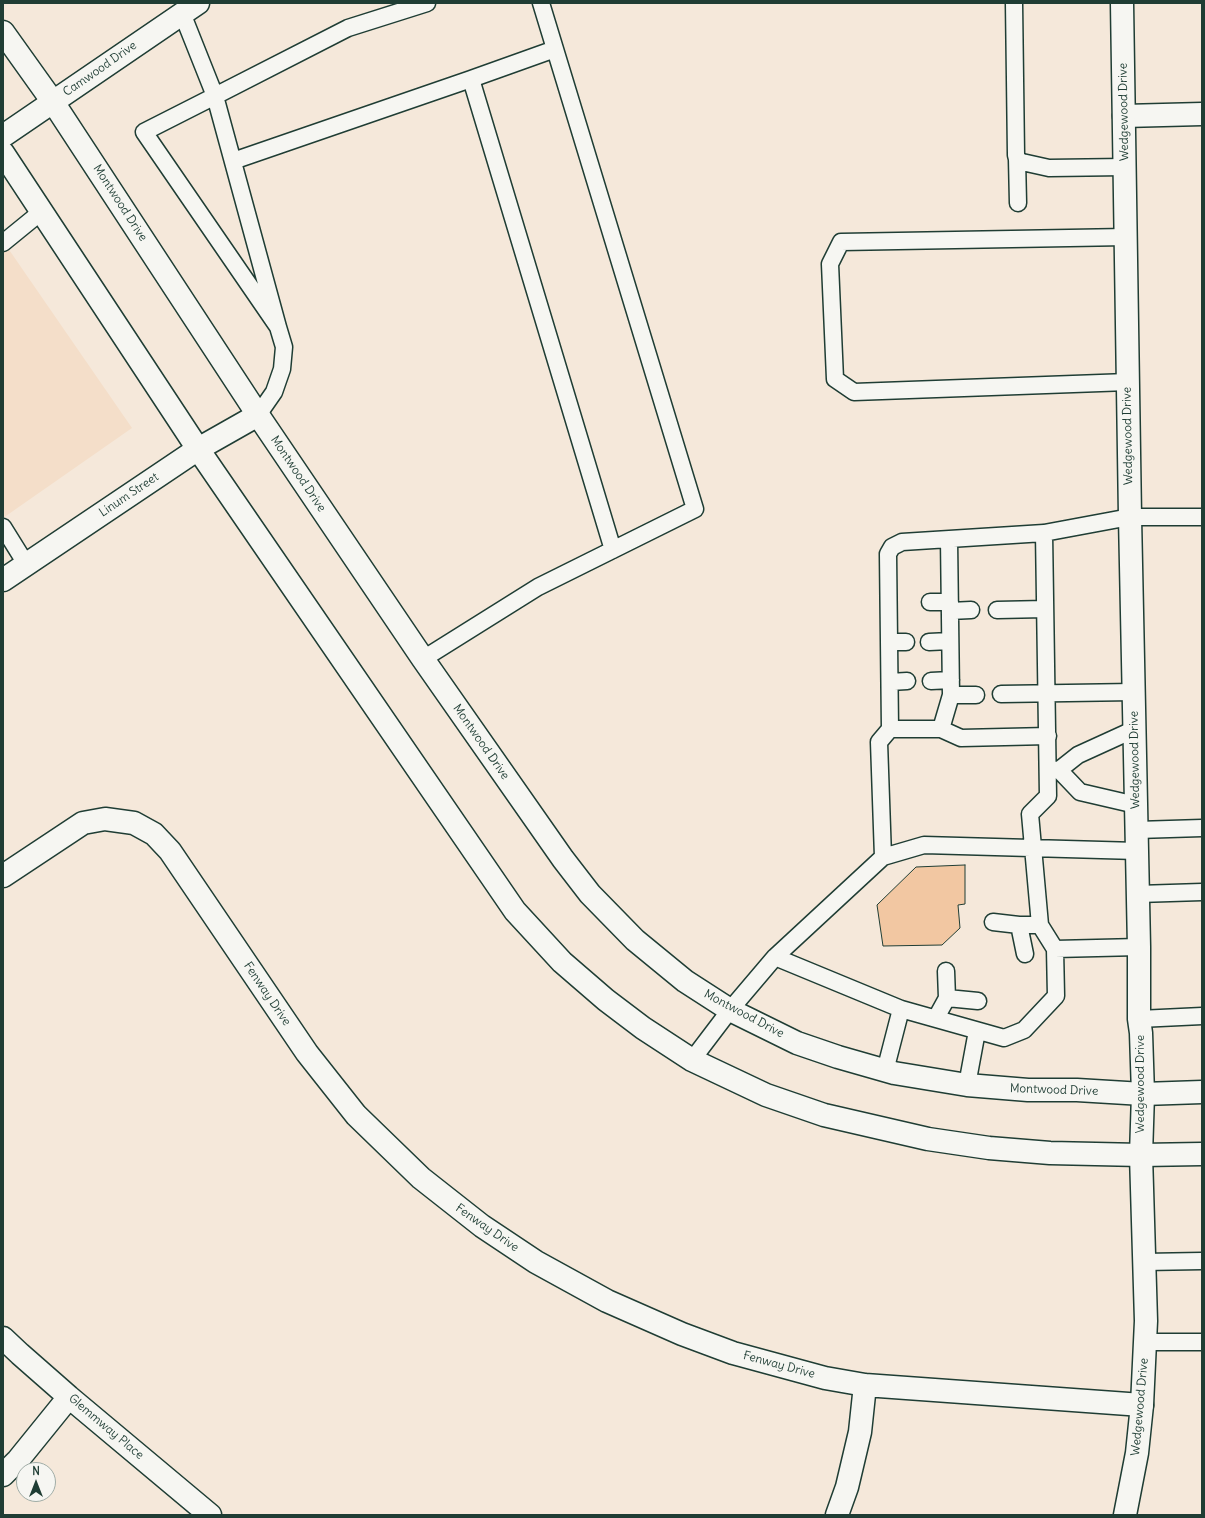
<!DOCTYPE html>
<html>
<head>
<meta charset="utf-8">
<style>
  body { margin:0 }
  #map { position:relative; width:1205px; height:1518px; overflow:hidden; background:#f5e8da; font-family:Delius,sans-serif }
  canvas { display:block }
  .frame { position:absolute; inset:0; border:4px solid #1f3d34; pointer-events:none }
  .north { position:absolute; left:16px; top:1462px; width:40px; height:40px; box-sizing:border-box; background:#f6f6f2; border:1px solid #a0aca6; border-radius:50%; rotate:0deg; font-size:11px; font-weight:700; line-height:16px; text-align:center; color:#1f3d34 }
  .north::after { content:''; display:block; margin:auto; width:14px; height:18px; background:#1f3d34; clip-path:polygon(50% 0,100% 100%,50% 72%,0 100%) }
</style>
</head>
<body>
<div id="map">
<canvas width="1205" height="1518"></canvas>
<div class="frame"></div>
<div class="north">N</div>
</div>
<script>
const ctx = document.querySelector('canvas').getContext('2d');
ctx.lineJoin = 'round';
function fill(path, color) { ctx.fillStyle = color; ctx.fill(path, 'evenodd'); }
const shape = rows => new Path2D(rows.map(r => 'M' + r).join(''));
function stroke(path, color, width, dash) { ctx.strokeStyle = color; ctx.lineWidth = width; ctx.lineCap = dash ? 'butt' : 'round'; ctx.setLineDash(dash || []); ctx.stroke(path); }
function drawText(font, color, halo, rows, align = 'center') {
  ctx.font = font + ' Delius,sans-serif'; ctx.lineWidth = 3; ctx.setLineDash([]); ctx.textBaseline = 'middle'; ctx.strokeStyle = halo; ctx.fillStyle = color; for (const [text, x, y, turn = 0] of rows) {
    ctx.save(); ctx.translate(x, y); ctx.rotate((+turn || 0) * Math.PI / 180); ctx.textAlign = isNaN(turn) ? turn : align; if (halo) ctx.strokeText(text, 0, 0); ctx.fillText(text, 0, 0); ctx.restore();
  }
}
const built = shape([
  [3,241,132,428,3,518]
]);
const building = shape([
  [965,865,965,904,958,905,960,928,942,945,883,946,877,905,916,867,965,865]
]);
const service = shape([
  [1014,3,1016,155,1017,159,1022,162,1049,168,1125,167],
  [182,13,215,96,278,327,144,132,215,96,348,28,427,3],
  [555,49,471,79,613,550],
  [1017,159,1018,203],
  [233,161,471,79],
  [1126,237,841,242,830,264,835,379,854,392,1128,382],
  [3,243,41,212],
  [258,415,274,392,282,369,284,347,278,327],
  [3,527,26,564],
  [930,602,950,602],
  [997,610,1045,609],
  [950,611,971,610],
  [889,642,906,642],
  [929,642,950,641],
  [423,659,538,587,695,509,541,3],
  [931,681,951,680],
  [890,682,907,681],
  [1001,694,1134,692],
  [951,695,976,695],
  [890,729,941,729,961,738,1048,736],
  [941,729,951,695,949,539],
  [1048,769,1059,770,1080,792,1136,805],
  [1059,770,1078,755,1135,729],
  [1137,830,1202,828],
  [883,857,879,742,890,729,888,554,892,547,902,542,1044,533,1130,517,1202,517],
  [1138,894,1202,892],
  [993,922,1019,925,1040,925],
  [1019,925,1025,954],
  [1055,949,1139,947],
  [775,957,901,1009,1004,1038,1024,1030,1056,996,1055,949,1040,925,1030,814,1048,796,1044,533],
  [947,998,978,1001],
  [936,1018,947,998,946,971],
  [1139,1019,1202,1016],
  [692,1060,730,1010,775,957,883,857,924,845,1137,851],
  [885,1071,901,1009],
  [967,1085,977,1031],
  [1144,1262,1202,1261],
  [1145,1342,1202,1342]
]);
const minor = shape([
  [1124,116,1202,114],
  [3,136,198,3],
  [3,876,83,823,105,819,134,823,154,834,170,851,307,1053,356,1115,421,1178,482,1226,536,1262,607,1301,682,1334,733,1353,825,1378,865,1385,1142,1405],
  [3,1338,20,1354,69,1397,210,1515],
  [3,1475,18,1460,69,1397],
  [837,1515,847,1487,860,1432,865,1385]
]);
const tertiary = shape([
  [1122,3,1130,517,1139,947,1139,1019,1141,1033,1143,1094,1141,1155,1146,1321,1142,1405,1137,1453,1125,1515],
  [3,580,198,449,258,415]
]);
const secondary = shape([
  [3,32,53,102,258,415,423,659,563,859,590,894,635,940,685,981,730,1010,797,1043,838,1057,894,1073,967,1085,1028,1090,1077,1090,1143,1094,1202,1092],
  [3,153,198,449,515,911,562,962,606,1000,643,1028,692,1060,766,1095,824,1115,928,1139,989,1148,1050,1153,1141,1155,1202,1154]
]);
const streetNames = [
  ["Camwood Drive",100,69,-35],
  ["Wedgewood Drive",1124,112,-91],
  ["Montwood Drive",120,203,57],
  ["Wedgewood Drive",1128,436,-91],
  ["Montwood Drive",298,474,56],
  ["Linum Street",129,495,-34],
  ["Montwood Drive",481,742,55],
  ["Wedgewood Drive",1135,760,-91],
  ["Fenway Drive",267,994,56],
  ["Montwood Drive",744,1014,28],
  ["Wedgewood Drive",1141,1084,-90],
  ["Montwood Drive",1054,1090,2],
  ["Fenway Drive",487,1228,35],
  ["Fenway Drive",779,1365,15],
  ["Wedgewood Drive",1140,1407,-85],
  ["Glemmway Place",106,1427,40]
];
fill(built, '#f4dec9');
fill(building, '#f2c7a2');
stroke(building, '#1f3d34', 1);
stroke(service, '#1f3d34', 19);
stroke(minor, '#1f3d34', 25);
stroke(tertiary, '#1f3d34', 25);
stroke(secondary, '#1f3d34', 25);
stroke(service, '#f6f6f2', 16);
stroke(minor, '#f6f6f2', 22);
stroke(tertiary, '#f6f6f2', 22);
stroke(secondary, '#f6f6f2', 22);
drawText('12px', '#1f3d34', '#f6f6f2', streetNames);
</script>
</body>
</html>
